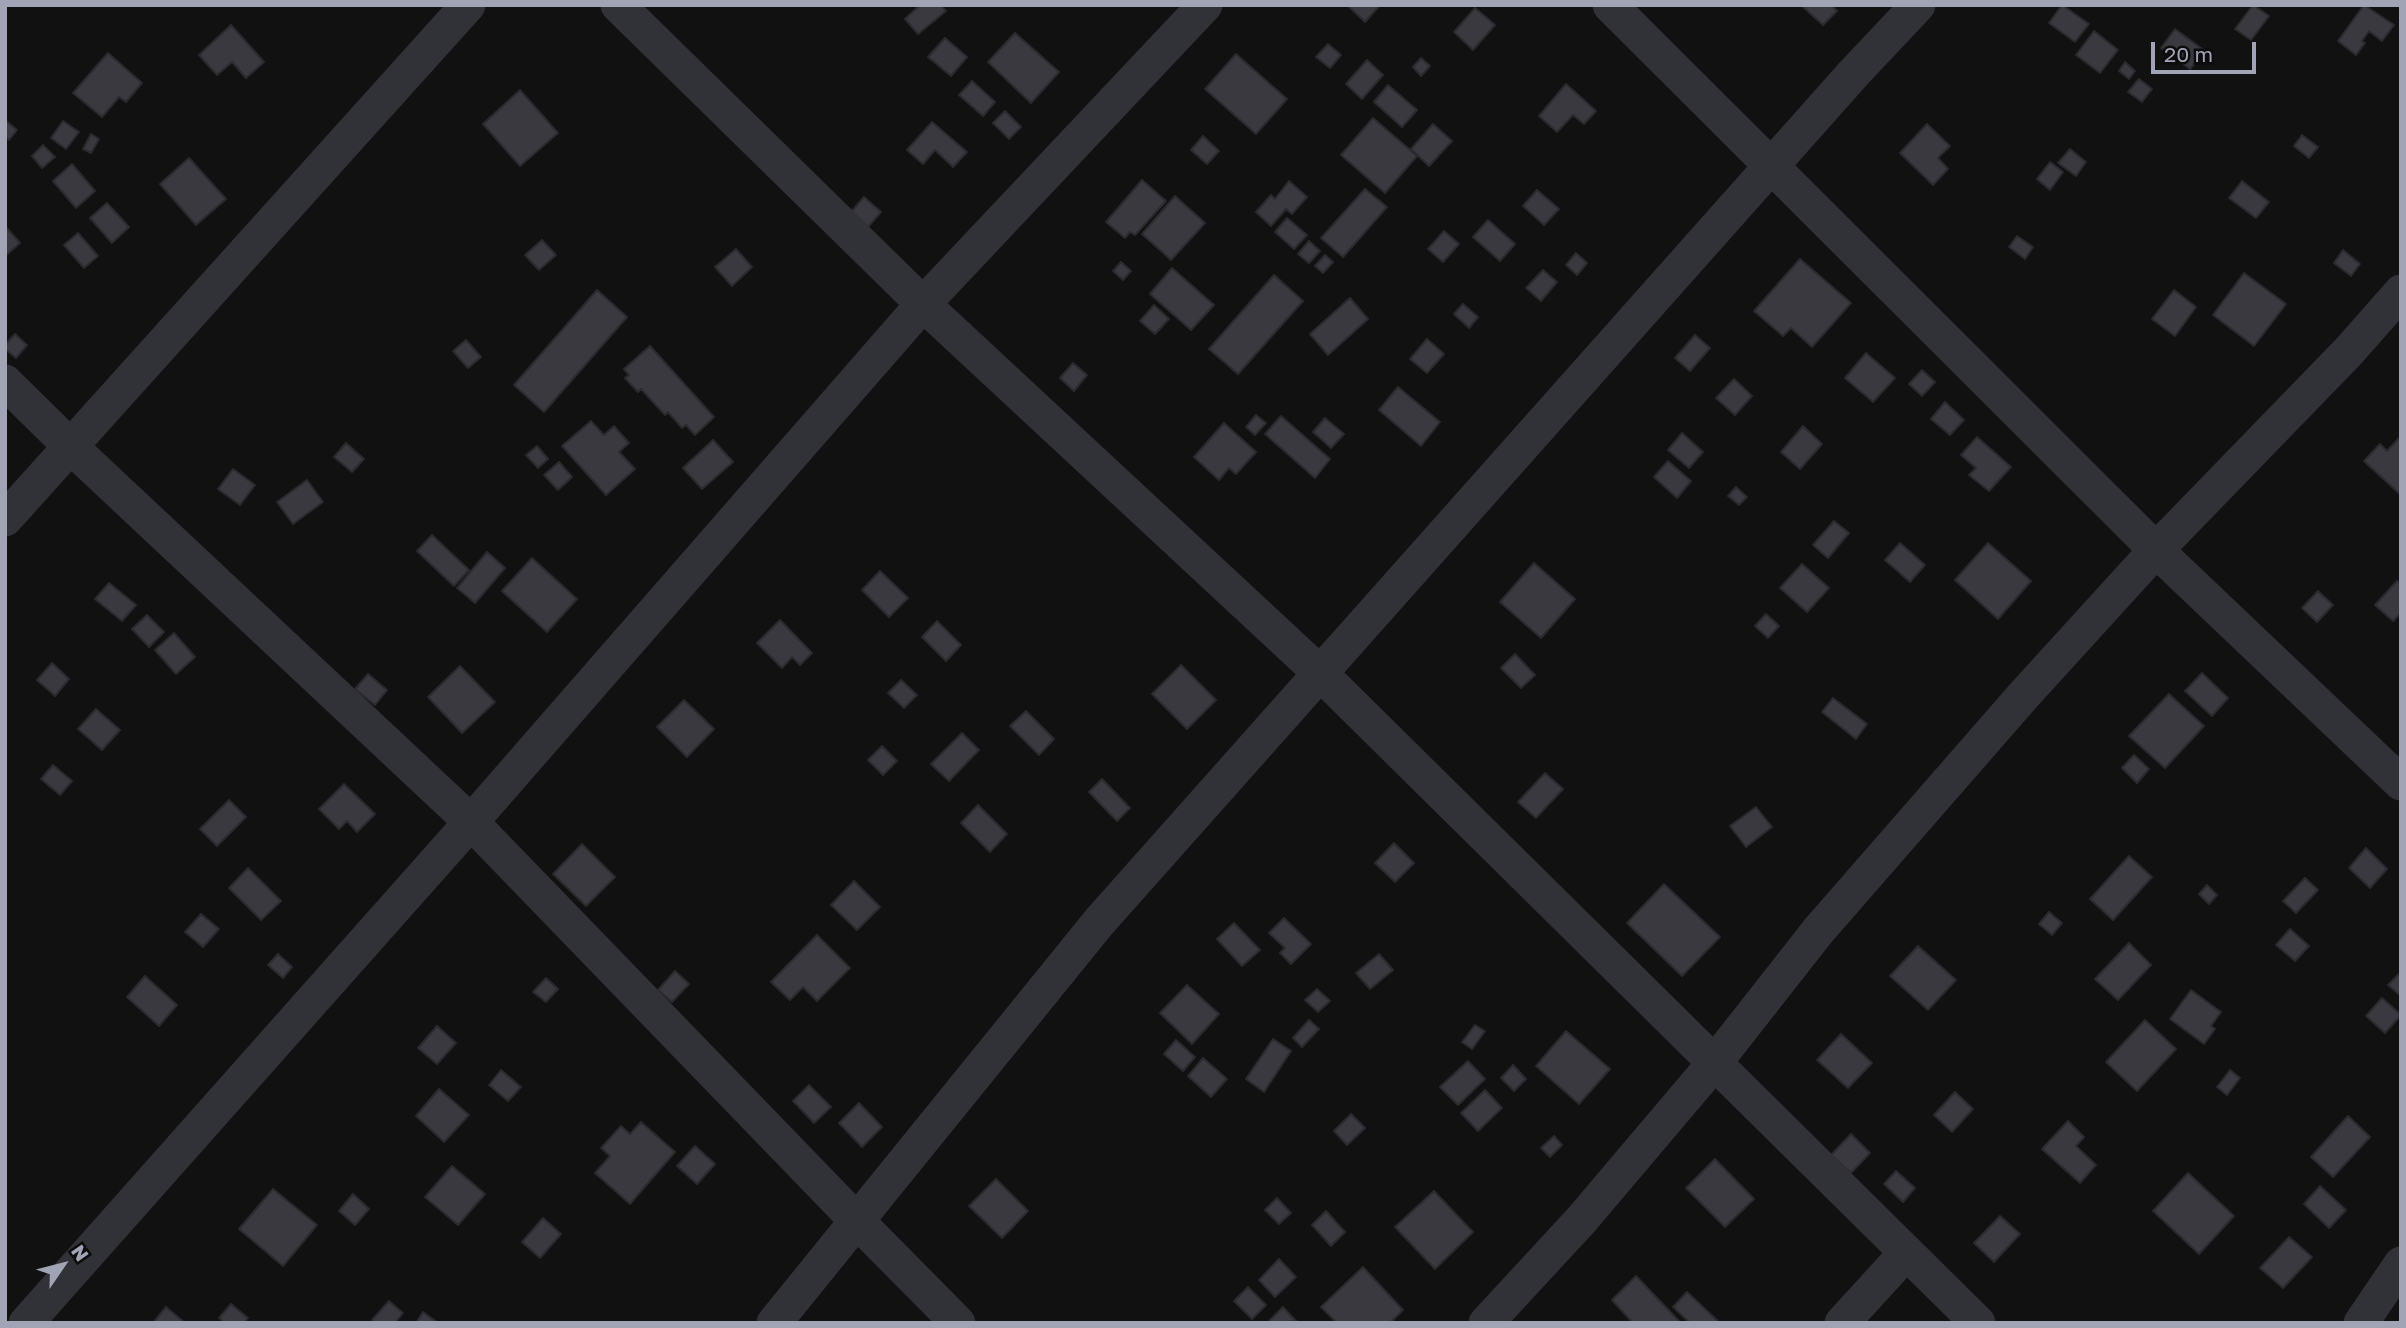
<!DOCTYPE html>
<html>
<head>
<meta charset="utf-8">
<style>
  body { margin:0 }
  #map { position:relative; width:2406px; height:1328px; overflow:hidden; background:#111112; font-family:"Golos Text",sans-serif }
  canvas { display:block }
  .frame { position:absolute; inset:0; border:7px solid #a1a4b4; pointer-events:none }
  .north { position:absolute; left:28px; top:1230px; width:70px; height:70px; -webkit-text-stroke:5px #0c0c0d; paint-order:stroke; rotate:55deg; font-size:19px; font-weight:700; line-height:28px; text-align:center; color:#a1a4b4 }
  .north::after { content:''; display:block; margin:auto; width:24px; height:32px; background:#a1a4b4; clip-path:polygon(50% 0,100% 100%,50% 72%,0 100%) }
  .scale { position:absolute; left:2151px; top:42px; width:105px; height:32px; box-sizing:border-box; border:4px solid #a1a4b4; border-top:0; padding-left:9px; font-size:21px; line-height:24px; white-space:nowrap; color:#a1a4b4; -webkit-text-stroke:5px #0c0c0d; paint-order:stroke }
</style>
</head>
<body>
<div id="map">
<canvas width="2406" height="1328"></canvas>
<div class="frame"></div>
<div class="north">N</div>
<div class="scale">20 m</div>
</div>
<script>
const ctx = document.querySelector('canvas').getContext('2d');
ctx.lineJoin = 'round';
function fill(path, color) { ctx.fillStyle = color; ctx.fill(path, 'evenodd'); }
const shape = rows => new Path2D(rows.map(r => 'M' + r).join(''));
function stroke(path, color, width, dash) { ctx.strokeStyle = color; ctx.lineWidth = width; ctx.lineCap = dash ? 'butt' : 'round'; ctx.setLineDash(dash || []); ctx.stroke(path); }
const building = shape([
  [920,5,941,5,946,11,918,34,905,19,920,5],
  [1347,5,1380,5,1365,22,1347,5],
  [1801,5,1831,5,1837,11,1823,25,1801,5],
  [2062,5,2089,24,2075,42,2049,23,2062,5],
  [2253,5,2269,16,2251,40,2235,29,2253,5],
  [2364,5,2394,25,2382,41,2369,31,2362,41,2365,43,2356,55,2338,41,2364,5],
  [1475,8,1495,25,1473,50,1454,32,1475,8],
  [231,25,264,62,246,78,232,62,217,75,199,55,231,25],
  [2175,29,2205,51,2190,69,2161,48,2175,29],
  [2094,31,2118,50,2100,73,2076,55,2094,31],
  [1015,33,1059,72,1031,103,988,62,1015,33],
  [945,38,967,57,951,76,928,57,945,38],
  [1328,44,1341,55,1330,68,1316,57,1328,44],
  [108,53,142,83,126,102,119,97,102,117,73,93,108,53],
  [1236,54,1287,99,1256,134,1205,89,1236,54],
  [1421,58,1430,66,1421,76,1413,67,1421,58],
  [1367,60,1383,75,1362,99,1346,84,1367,60],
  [2125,62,2135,71,2129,79,2119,71,2125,62],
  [2139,79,2152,89,2142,102,2128,92,2139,79],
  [972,81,995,102,983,116,959,95,972,81],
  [1566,84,1596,111,1584,124,1573,115,1557,132,1539,116,1566,84],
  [1388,85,1417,110,1402,127,1374,102,1388,85],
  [520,90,558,133,520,166,483,124,520,90],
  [1005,111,1021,127,1009,139,993,123,1005,111],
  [1373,118,1417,156,1385,193,1341,155,1373,118],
  [5,120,17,130,9,140,5,136,5,120],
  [63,121,79,132,66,149,51,138,63,121],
  [932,122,967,152,953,167,935,150,923,164,907,150,932,122],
  [1433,124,1452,141,1429,166,1411,149,1433,124],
  [1927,124,1950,146,1938,158,1948,169,1933,185,1900,153,1927,124],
  [91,134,99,139,91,153,83,149,91,134],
  [2302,135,2318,147,2309,158,2294,146,2302,135],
  [1203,136,1219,151,1207,164,1191,150,1203,136],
  [43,145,55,157,42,168,32,156,43,145],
  [2070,149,2086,162,2076,176,2058,163,2070,149],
  [189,158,226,199,196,225,160,184,189,158],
  [2050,162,2063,172,2050,190,2037,179,2050,162],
  [72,164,95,191,76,208,53,181,72,164],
  [1142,180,1166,201,1135,235,1130,232,1125,238,1106,222,1142,180],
  [1289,181,1307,197,1292,214,1286,209,1271,226,1256,212,1271,195,1275,199,1289,181],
  [2242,181,2269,202,2256,218,2229,198,2242,181],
  [1365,189,1387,207,1343,257,1321,238,1365,189],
  [1537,190,1559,209,1544,225,1523,206,1537,190],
  [1175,196,1205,223,1171,260,1142,234,1175,196],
  [864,197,881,212,868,227,851,212,864,197],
  [107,203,129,227,112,243,90,218,107,203],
  [1287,218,1307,235,1294,249,1275,232,1287,218],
  [1488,220,1515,244,1500,261,1473,237,1488,220],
  [5,226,20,243,5,256,5,226],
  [1444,231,1459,244,1443,262,1428,249,1444,231],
  [78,233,98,256,84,268,64,245,78,233],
  [2017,236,2033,247,2025,259,2009,247,2017,236],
  [542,240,556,255,539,270,525,255,542,240],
  [1309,241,1320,251,1309,263,1298,254,1309,241],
  [736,249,752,267,732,286,715,267,736,249],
  [2343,250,2360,264,2351,276,2334,263,2343,250],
  [1576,253,1587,263,1577,275,1566,265,1576,253],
  [1325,255,1333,262,1323,273,1315,266,1325,255],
  [1800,259,1851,303,1812,347,1791,328,1783,336,1754,311,1800,259],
  [1121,262,1131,271,1123,280,1113,271,1121,262],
  [1172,268,1214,305,1191,330,1150,294,1172,268],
  [1543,270,1557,282,1541,301,1526,288,1543,270],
  [2244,273,2286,304,2254,346,2213,315,2244,273],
  [1274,275,1303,301,1238,374,1209,349,1274,275],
  [597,290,627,317,544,412,514,385,597,290],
  [2174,290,2196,307,2175,336,2152,319,2174,290],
  [1350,298,1368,319,1328,355,1310,334,1350,298],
  [1463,304,1478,317,1469,328,1454,314,1463,304],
  [1154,305,1169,319,1155,334,1140,321,1154,305],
  [15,334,27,345,16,358,5,349,5,345,15,334],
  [1695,335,1710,348,1690,371,1675,358,1695,335],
  [1427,339,1444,354,1427,373,1410,359,1427,339],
  [466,340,481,357,468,368,453,351,466,340],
  [650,346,714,417,695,435,686,425,682,428,668,412,665,415,641,389,638,392,625,378,629,375,624,369,650,346],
  [1866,353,1895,378,1873,402,1845,378,1866,353],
  [1073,363,1087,375,1074,391,1060,378,1073,363],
  [1922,370,1935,382,1922,396,1909,384,1922,370],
  [1734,379,1752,396,1735,415,1716,398,1734,379],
  [1398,387,1440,422,1421,446,1379,410,1398,387],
  [1945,402,1964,420,1950,435,1931,419,1945,402],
  [1256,415,1266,423,1255,435,1246,427,1256,415],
  [1281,416,1330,459,1315,478,1265,434,1281,416],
  [1325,418,1344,434,1331,448,1313,432,1325,418],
  [591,421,604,435,614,426,629,443,619,452,635,469,606,495,562,446,591,421],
  [1224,423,1256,452,1236,474,1229,468,1219,480,1194,457,1224,423],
  [1803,426,1822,444,1800,469,1781,452,1803,426],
  [1682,433,1703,452,1689,468,1668,450,1682,433],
  [2401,436,2401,495,2364,461,2380,444,2387,451,2401,436],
  [1977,437,2011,467,1989,491,1969,475,1976,468,1961,455,1977,437],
  [713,440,733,462,702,489,683,468,713,440],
  [346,443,364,459,352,472,334,457,346,443],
  [537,446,548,459,538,468,526,455,537,446],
  [1668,461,1691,481,1677,498,1654,477,1668,461],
  [559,462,572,477,558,490,544,475,559,462],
  [233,469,255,485,240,505,218,489,233,469],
  [307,480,323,502,293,524,277,502,307,480],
  [1736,487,1747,497,1739,505,1728,496,1736,487],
  [1834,521,1849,533,1828,558,1813,545,1834,521],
  [432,535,469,570,454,586,417,551,432,535],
  [1900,543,1925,565,1910,582,1885,560,1900,543],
  [1988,543,2031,581,1998,619,1955,580,1988,543],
  [487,552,505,568,475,603,457,588,487,552],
  [532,558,577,599,547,632,502,591,532,558],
  [1534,563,1575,599,1541,638,1500,602,1534,563],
  [1802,564,1829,588,1807,612,1780,588,1802,564],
  [880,571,908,598,889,617,862,590,880,571],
  [2397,581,2401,584,2401,613,2393,621,2375,605,2397,581],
  [109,583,136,605,122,621,95,599,109,583],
  [2318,591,2333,605,2317,622,2302,608,2318,591],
  [1766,614,1779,626,1768,638,1755,626,1766,614],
  [147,615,164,632,149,647,132,629,147,615],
  [780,620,812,653,800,665,792,657,782,668,757,643,780,620],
  [937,621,961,645,946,661,922,637,937,621],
  [174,633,195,657,176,674,155,650,174,633],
  [1515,654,1535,675,1521,688,1501,668,1515,654],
  [52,663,69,679,55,696,37,680,52,663],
  [1181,665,1216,700,1187,729,1152,694,1181,665],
  [460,666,495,702,462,733,428,697,460,666],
  [2202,673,2228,698,2212,716,2185,691,2202,673],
  [368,674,387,690,375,705,355,689,368,674],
  [901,680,917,695,904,708,888,693,901,680],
  [2169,694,2204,726,2165,768,2129,736,2169,694],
  [1833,698,1867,724,1856,739,1822,712,1833,698],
  [684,700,714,729,687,757,657,727,684,700],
  [96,709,120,730,102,750,78,729,96,709],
  [1026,711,1054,739,1039,755,1010,726,1026,711],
  [962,733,979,750,949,781,931,764,962,733],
  [882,746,897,761,883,775,868,760,882,746],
  [2134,755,2149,769,2137,783,2122,768,2134,755],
  [53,765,72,781,60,795,41,779,53,765],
  [1545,773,1563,789,1536,818,1518,802,1545,773],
  [1102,779,1130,808,1117,821,1089,792,1102,779],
  [344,784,375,814,357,832,347,821,339,829,319,809,344,784],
  [229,800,246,817,217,846,200,829,229,800],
  [978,805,1007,834,990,852,961,823,978,805],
  [1756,807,1772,827,1746,847,1730,826,1756,807],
  [1394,843,1414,863,1395,882,1375,863,1394,843],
  [582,844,615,877,586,906,553,874,582,844],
  [2366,848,2387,869,2370,888,2349,868,2366,848],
  [2129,856,2152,877,2113,920,2090,899,2129,856],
  [248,868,281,901,261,920,229,888,248,868],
  [2305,878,2318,890,2296,913,2283,901,2305,878],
  [854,881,880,907,857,930,831,905,854,881],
  [1664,884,1720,937,1682,976,1627,923,1664,884],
  [2207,885,2217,895,2209,904,2199,894,2207,885],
  [2049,912,2062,923,2052,935,2039,924,2049,912],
  [201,914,219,929,203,947,185,932,201,914],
  [1284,918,1311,944,1291,964,1280,953,1285,948,1269,933,1284,918],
  [1234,923,1260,950,1242,966,1217,939,1234,923],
  [2290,929,2309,946,2295,961,2276,945,2290,929],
  [817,935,850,968,817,1001,803,987,790,1000,771,982,817,935],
  [2129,943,2151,965,2118,1000,2095,979,2129,943],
  [1918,946,1956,980,1928,1010,1890,976,1918,946],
  [278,954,292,967,283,978,268,965,278,954],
  [1379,954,1393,970,1370,989,1356,973,1379,954],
  [675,971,689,984,672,1002,658,990,675,971],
  [2401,972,2401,996,2388,985,2401,972],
  [145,976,177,1005,159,1026,127,997,145,976],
  [546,978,558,989,546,1002,533,992,546,978],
  [1187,985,1219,1014,1192,1044,1160,1013,1187,985],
  [1317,989,1330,1001,1318,1012,1305,1000,1317,989],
  [2191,990,2221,1012,2211,1026,2215,1029,2204,1044,2170,1019,2191,990],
  [2382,998,2401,1015,2385,1033,2366,1016,2382,998],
  [1309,1020,1319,1029,1302,1047,1293,1038,1309,1020],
  [2145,1020,2176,1049,2137,1091,2106,1062,2145,1020],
  [1475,1025,1485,1031,1472,1049,1462,1042,1475,1025],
  [437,1026,456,1043,437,1064,418,1048,437,1026],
  [1566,1031,1610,1069,1579,1104,1536,1066,1566,1031],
  [1841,1034,1872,1063,1848,1088,1817,1060,1841,1034],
  [1273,1039,1291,1051,1264,1092,1246,1079,1273,1039],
  [1176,1040,1195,1057,1183,1071,1164,1054,1176,1040],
  [1203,1058,1227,1079,1211,1097,1188,1076,1203,1058],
  [1468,1061,1485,1079,1458,1105,1440,1087,1468,1061],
  [1513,1065,1526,1079,1514,1091,1501,1078,1513,1065],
  [501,1070,521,1087,508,1101,489,1085,501,1070],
  [2230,1070,2240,1078,2227,1095,2217,1087,2230,1070],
  [809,1085,831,1107,814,1123,793,1101,809,1085],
  [439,1089,469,1115,444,1142,416,1116,439,1089],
  [1485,1090,1502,1108,1478,1131,1461,1113,1485,1090],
  [1955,1092,1973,1109,1952,1132,1934,1115,1955,1092],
  [859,1103,882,1127,862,1147,839,1123,859,1103],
  [1351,1114,1365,1128,1347,1145,1334,1131,1351,1114],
  [2348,1116,2370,1137,2333,1177,2311,1157,2348,1116],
  [2068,1121,2084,1137,2076,1146,2096,1165,2080,1183,2042,1149,2068,1121],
  [641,1122,675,1152,630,1204,595,1173,610,1156,601,1148,621,1126,630,1134,641,1122],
  [1851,1134,1870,1153,1851,1173,1831,1155,1851,1134],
  [1554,1136,1562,1145,1550,1157,1541,1148,1554,1136],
  [695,1146,715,1164,697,1184,677,1166,695,1146],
  [1715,1159,1754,1199,1725,1227,1686,1188,1715,1159],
  [452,1166,485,1194,458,1225,425,1197,452,1166],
  [1896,1171,1915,1188,1903,1202,1884,1184,1896,1171],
  [2188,1173,2234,1216,2199,1254,2153,1211,2188,1173],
  [996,1179,1028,1211,1002,1238,969,1206,996,1179],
  [2320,1186,2346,1210,2329,1228,2304,1204,2320,1186],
  [273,1189,317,1225,283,1266,239,1229,273,1189],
  [1434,1191,1473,1232,1435,1269,1395,1227,1434,1191],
  [353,1194,369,1209,355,1225,339,1211,353,1194],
  [1277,1198,1291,1213,1279,1224,1265,1210,1277,1198],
  [1326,1211,1345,1232,1331,1246,1312,1225,1326,1211],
  [2000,1216,2020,1234,1994,1262,1974,1243,2000,1216],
  [543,1218,561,1234,540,1258,522,1242,543,1218],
  [2289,1237,2312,1257,2283,1288,2260,1268,2289,1237],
  [1279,1259,1296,1277,1275,1297,1259,1280,1279,1259],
  [1363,1267,1403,1310,1390,1323,1337,1323,1321,1307,1363,1267],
  [1636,1276,1681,1323,1633,1323,1612,1300,1636,1276],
  [1248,1287,1266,1305,1252,1319,1234,1301,1248,1287],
  [1687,1292,1720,1323,1690,1323,1673,1307,1687,1292],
  [389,1301,403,1313,395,1323,376,1323,372,1320,389,1301],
  [231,1304,248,1318,244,1323,225,1323,219,1318,231,1304],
  [166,1307,185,1323,153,1323,166,1307],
  [1283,1307,1296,1321,1271,1323,1269,1321,1283,1307],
  [423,1312,438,1323,416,1323,423,1312]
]);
const minor = shape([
  [618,5,923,304,1321,674,1978,1323],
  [1610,5,2156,550,2401,783],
  [5,382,70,446,471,822,858,1222,958,1323],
  [5,519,468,5],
  [26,1323,471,822,923,304,1205,5],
  [774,1323,1099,922,1853,74,1918,5],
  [1486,1323,1583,1218,1716,1061,1818,931,2023,696,2156,550,2349,351,2401,292],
  [1842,1323,1906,1253],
  [2361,1323,2401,1264]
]);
fill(building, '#3a393f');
stroke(building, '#2b2a2f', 2);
stroke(minor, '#313138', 35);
</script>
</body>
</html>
